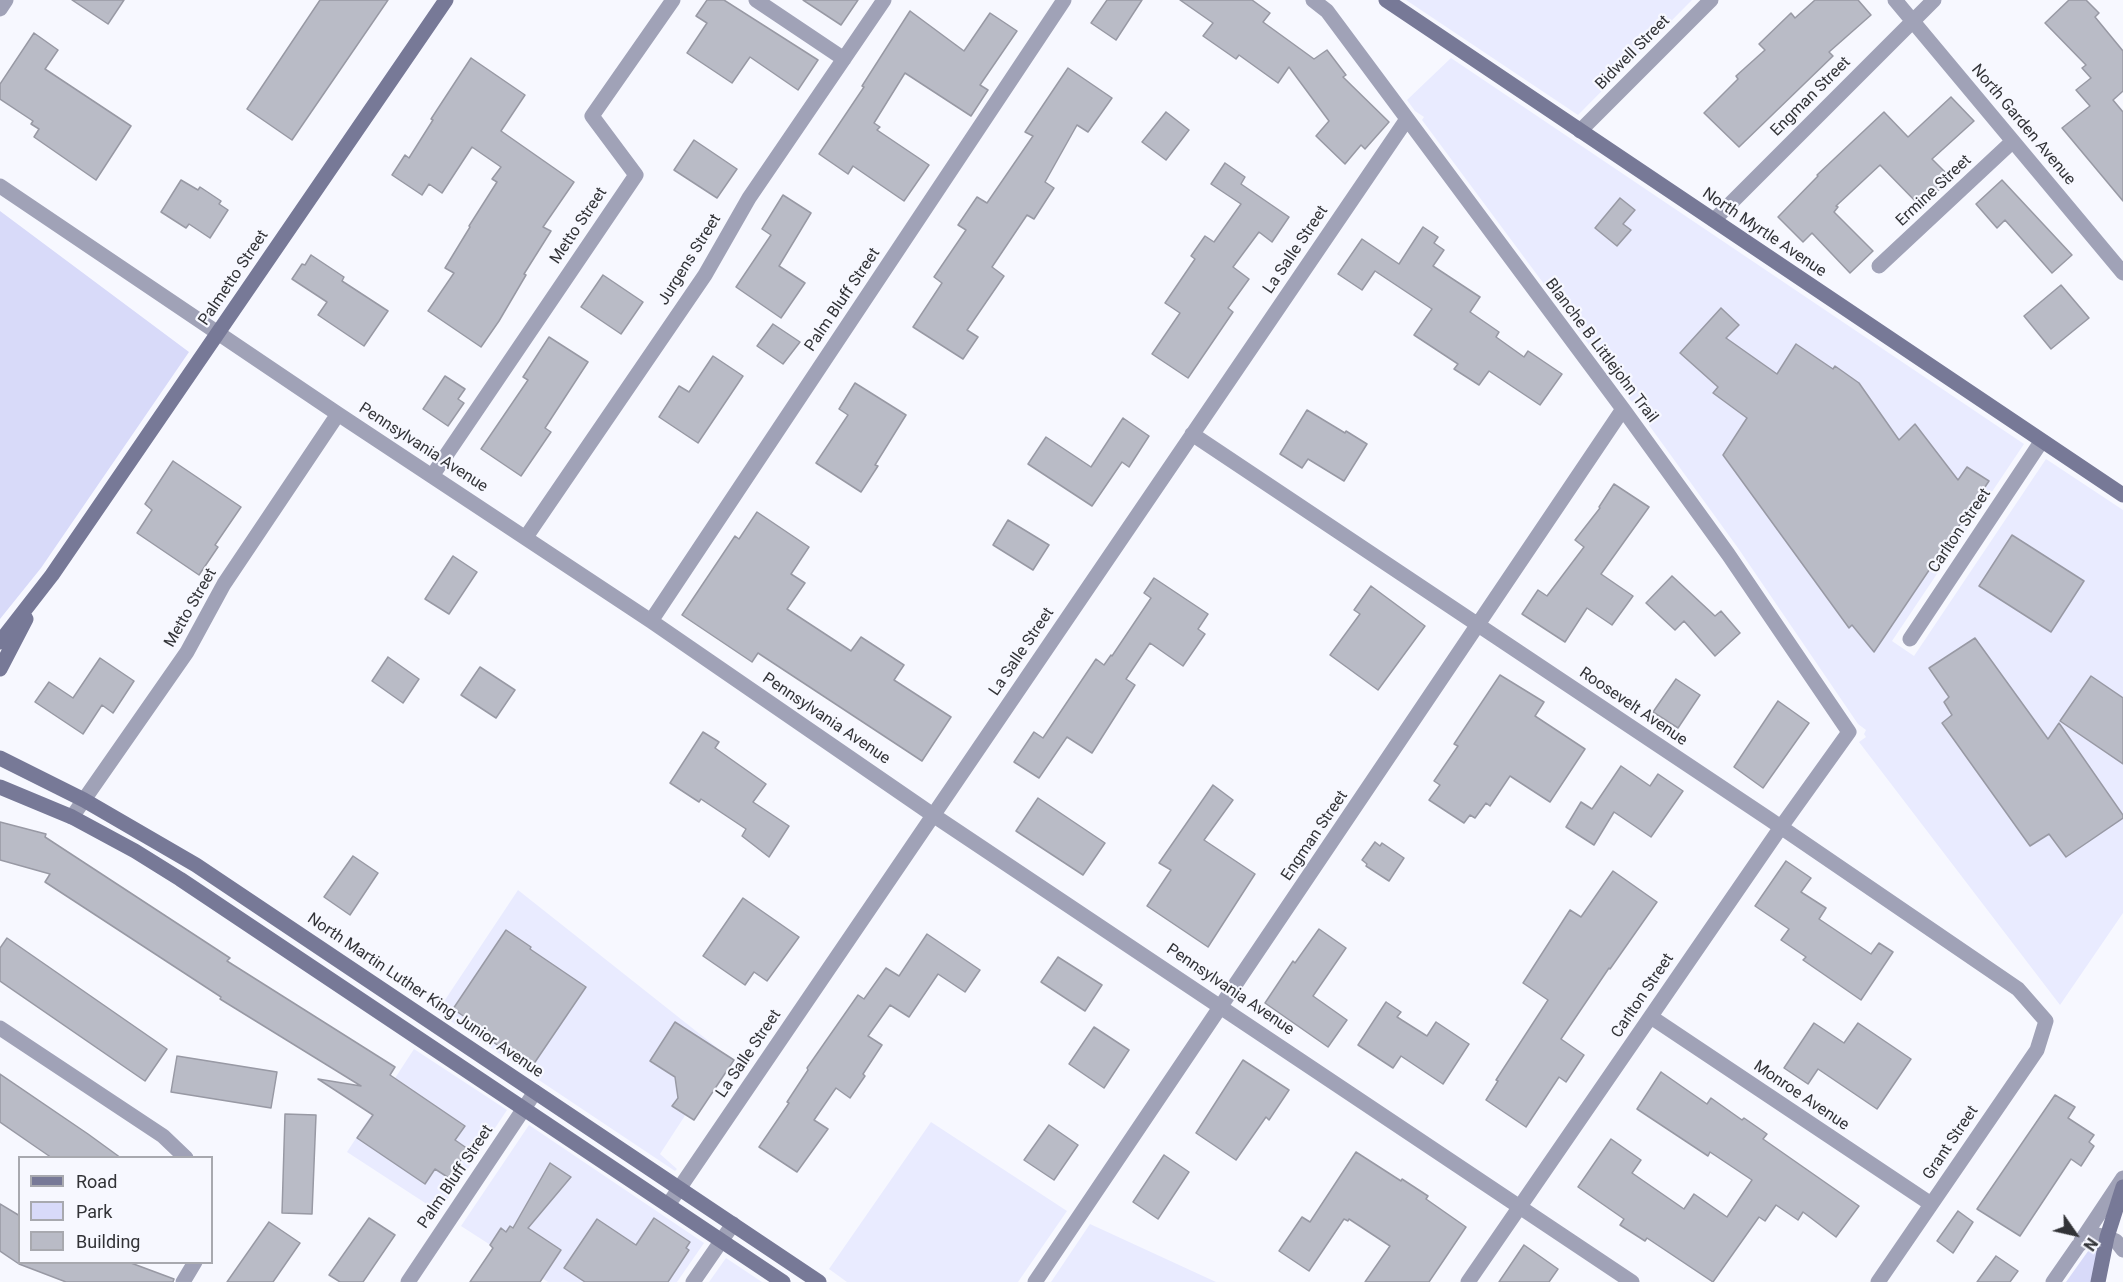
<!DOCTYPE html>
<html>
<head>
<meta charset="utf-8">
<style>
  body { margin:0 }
  #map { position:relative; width:2123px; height:1282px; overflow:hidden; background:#f7f8ff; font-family:Roboto,sans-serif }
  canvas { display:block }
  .legend { position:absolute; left:18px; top:1156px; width:195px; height:108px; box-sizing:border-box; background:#f7f8ff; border:2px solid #a8a9af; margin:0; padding:8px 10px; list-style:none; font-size:18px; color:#323337 }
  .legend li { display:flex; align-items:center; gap:12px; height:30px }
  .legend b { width:30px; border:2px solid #a8a9af }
  .north { position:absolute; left:2045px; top:1204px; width:60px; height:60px; -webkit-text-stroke:4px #f7f8ff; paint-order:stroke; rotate:124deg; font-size:16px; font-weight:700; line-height:24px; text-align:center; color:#323337 }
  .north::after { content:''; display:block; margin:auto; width:21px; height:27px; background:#323337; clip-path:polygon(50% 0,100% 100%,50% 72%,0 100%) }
</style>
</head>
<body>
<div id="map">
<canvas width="2123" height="1282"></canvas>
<ul class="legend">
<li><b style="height:8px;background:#777997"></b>Road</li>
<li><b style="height:16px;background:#d8daf9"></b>Park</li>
<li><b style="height:16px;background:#b9bbc6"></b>Building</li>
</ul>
<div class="north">N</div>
</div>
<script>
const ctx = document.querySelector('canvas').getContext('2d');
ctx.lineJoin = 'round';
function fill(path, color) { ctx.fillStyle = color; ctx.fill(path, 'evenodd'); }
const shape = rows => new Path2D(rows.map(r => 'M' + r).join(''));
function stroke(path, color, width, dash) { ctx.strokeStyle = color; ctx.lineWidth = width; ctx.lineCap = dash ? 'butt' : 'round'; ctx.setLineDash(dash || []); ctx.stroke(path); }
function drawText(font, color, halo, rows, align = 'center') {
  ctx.font = font + ' Roboto,sans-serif'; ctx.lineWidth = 4.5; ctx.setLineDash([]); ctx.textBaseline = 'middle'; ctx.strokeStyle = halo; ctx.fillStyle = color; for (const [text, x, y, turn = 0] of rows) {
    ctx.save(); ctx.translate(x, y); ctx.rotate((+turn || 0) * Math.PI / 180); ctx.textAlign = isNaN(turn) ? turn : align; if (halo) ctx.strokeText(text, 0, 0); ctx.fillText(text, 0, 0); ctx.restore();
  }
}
const built = shape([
  [1406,0,1692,0,1578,115],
  [1451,58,2024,444,1892,641,1914,656,2046,459,2123,510,2123,913,2060,1005,1859,742,1866,737,1864,734,1866,730,1858,724,1738,548,1638,410,1640,407,1631,401,1422,120,1424,117,1415,111,1407,100],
  [518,890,725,1054,660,1154,677,1169,675,1171,437,1012],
  [414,1049,507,1110,439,1212,347,1152],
  [931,1122,1067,1211,1018,1282,847,1282,829,1269],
  [529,1125,704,1243,677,1282,548,1282,461,1226],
  [1090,1224,1216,1282,1051,1282],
  [726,1258,762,1282,709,1282]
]);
const green = shape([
  [0,211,189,352,41,568,0,619],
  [2091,1247,2098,1249,2093,1282,2066,1282]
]);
const building = shape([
  [72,0,124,0,108,24,72,0],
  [320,0,388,0,292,140,247,109,320,0],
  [707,0,724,0,818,60,798,90,750,57,732,83,687,53,707,23,696,16,707,0],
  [803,0,858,0,841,25,803,0],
  [1107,0,1142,0,1116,40,1091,23,1107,0],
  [1180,0,1252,0,1270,13,1263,22,1314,59,1327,50,1346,75,1343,77,1389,122,1365,149,1361,145,1345,164,1316,136,1329,121,1289,67,1278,83,1239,55,1236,59,1203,36,1213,23,1180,0],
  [1815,0,1858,0,1871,15,1829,52,1833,56,1739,147,1704,113,1738,79,1736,76,1765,50,1759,44,1791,13,1795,18,1815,0],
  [2069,0,2086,0,2099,13,2095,17,2123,51,2123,91,2113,100,2123,112,2123,201,2062,128,2090,106,2076,90,2091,78,2082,68,2086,65,2045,23,2069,0],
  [910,11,964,51,990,13,1017,31,980,85,988,90,971,116,905,73,874,123,880,127,877,130,929,165,904,201,853,166,848,174,819,154,864,87,862,86,910,11],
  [34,33,58,50,45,69,131,126,96,180,34,137,39,129,31,124,33,121,0,99,0,84,34,33],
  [471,58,525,95,501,131,574,182,543,227,551,231,524,274,526,275,499,321,481,347,428,311,454,273,445,268,470,227,469,226,497,182,492,179,501,167,472,147,442,193,429,184,422,195,392,175,405,155,409,158,433,120,431,119,471,58],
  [1068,68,1112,98,1088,132,1077,125,1045,182,1054,188,1034,219,1027,215,992,267,1004,276,967,330,978,337,963,359,913,327,942,283,934,277,966,230,958,225,977,197,987,203,1033,136,1025,132,1068,68],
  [1951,97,1974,121,1932,159,1951,178,1921,207,1880,165,1836,206,1838,207,1834,212,1873,251,1850,273,1812,233,1803,242,1778,217,1818,176,1817,175,1884,112,1908,137,1951,97],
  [1166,112,1189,130,1166,160,1142,142,1166,112],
  [694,140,737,169,717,198,674,170,694,140],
  [1225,163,1245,177,1241,184,1289,217,1272,242,1259,232,1233,267,1249,279,1228,308,1233,312,1188,378,1152,354,1180,313,1165,303,1195,259,1191,256,1205,236,1214,242,1241,204,1211,184,1225,163],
  [181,180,198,190,200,187,221,201,219,204,228,210,210,238,189,224,186,228,161,212,181,180],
  [2002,180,2072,255,2052,273,2005,220,1997,228,1976,204,2002,180],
  [783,195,811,213,779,266,805,283,781,318,736,287,771,235,762,229,783,195],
  [1620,198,1635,210,1623,224,1631,230,1617,246,1595,228,1620,198],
  [1423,227,1438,237,1434,243,1444,250,1433,266,1480,297,1470,312,1499,332,1496,337,1524,357,1528,351,1562,374,1540,405,1489,371,1479,385,1454,369,1458,364,1414,335,1432,309,1375,271,1362,290,1338,274,1362,239,1399,264,1423,227],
  [311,255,344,277,342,281,388,311,364,346,318,315,327,302,292,279,302,264,305,265,311,255],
  [603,275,643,302,621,334,581,307,603,275],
  [2061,285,2089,318,2051,349,2024,316,2061,285],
  [1721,308,1739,325,1726,338,1777,374,1796,344,1833,369,1835,366,1859,383,1899,440,1915,424,1958,480,1967,467,1989,481,1874,652,1852,625,1849,628,1723,455,1747,418,1713,393,1718,387,1680,353,1721,308],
  [773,324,800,342,783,364,757,346,773,324],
  [549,337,588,362,545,428,551,432,521,476,481,449,528,380,523,377,549,337],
  [713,356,743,376,698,443,659,417,679,386,689,392,713,356],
  [445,376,465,389,458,399,464,403,448,426,423,409,445,376],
  [855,383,906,415,875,465,878,466,861,492,816,463,848,415,839,409,855,383],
  [1307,410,1345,433,1346,431,1367,444,1344,481,1308,459,1302,468,1280,454,1307,410],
  [1123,418,1149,436,1129,467,1122,462,1092,506,1028,464,1046,437,1091,467,1123,418],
  [173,461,241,507,215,545,218,547,199,575,137,533,152,510,145,504,173,461],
  [1614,484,1649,507,1601,574,1633,596,1612,625,1587,608,1565,642,1522,614,1538,590,1547,596,1584,547,1575,540,1600,508,1599,507,1614,484],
  [757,512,809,547,791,574,805,583,787,609,851,651,861,637,904,665,894,680,951,717,922,761,758,653,752,662,682,615,735,536,739,539,757,512],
  [1008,520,1049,545,1033,570,993,545,1008,520],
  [2012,535,2084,581,2051,632,1979,586,2012,535],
  [453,556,477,572,449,614,425,599,453,556],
  [1672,576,1715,616,1721,611,1740,633,1715,656,1684,621,1675,630,1646,603,1672,576],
  [1154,578,1208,614,1198,629,1205,634,1183,666,1150,643,1126,679,1135,685,1092,753,1067,737,1039,778,1014,762,1034,732,1043,738,1096,659,1104,665,1111,655,1112,656,1151,598,1144,593,1154,578],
  [1371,586,1425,626,1378,690,1330,655,1360,614,1354,610,1371,586],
  [1975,638,2048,739,2059,723,2123,815,2123,818,2066,857,2049,834,2030,846,1942,723,1952,715,1944,702,1949,697,1929,668,1975,638],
  [388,657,419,679,403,703,372,681,388,657],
  [100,658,134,681,113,713,102,705,83,734,35,702,49,682,73,698,100,658],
  [480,667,515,690,496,718,461,695,480,667],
  [1500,675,1544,702,1535,716,1585,749,1550,802,1510,776,1490,806,1486,803,1475,818,1470,815,1464,823,1429,800,1440,785,1434,781,1458,746,1454,744,1500,675],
  [2091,676,2123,698,2123,764,2060,721,2091,676],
  [1676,679,1700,695,1678,728,1653,712,1676,679],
  [1778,701,1809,723,1763,788,1734,767,1778,701],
  [703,732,719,742,715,748,766,784,753,802,789,826,769,857,742,836,746,829,701,799,699,802,670,783,703,732],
  [1621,766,1650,786,1658,774,1683,791,1651,837,1614,812,1594,845,1566,827,1581,802,1592,809,1621,766],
  [1213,785,1233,800,1204,840,1255,874,1208,947,1147,906,1171,870,1159,863,1213,785],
  [1038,798,1105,843,1083,875,1016,831,1038,798],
  [0,822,46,834,45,837,230,958,227,961,395,1067,390,1075,465,1126,455,1140,468,1149,449,1178,435,1169,425,1184,357,1138,373,1115,318,1079,361,1086,220,999,221,997,45,882,50,874,0,860,0,822],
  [1375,842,1380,846,1382,843,1404,858,1389,881,1366,866,1367,864,1362,860,1375,842],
  [353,856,378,873,350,915,324,897,353,856],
  [1786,861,1811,878,1801,892,1826,908,1819,919,1871,954,1879,943,1893,952,1861,1000,1803,960,1806,957,1781,940,1789,929,1755,906,1786,861],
  [1613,871,1657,902,1610,969,1609,968,1561,1039,1584,1055,1566,1082,1559,1077,1526,1127,1486,1100,1498,1081,1496,1080,1548,1000,1523,983,1570,910,1581,917,1613,871],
  [743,898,799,937,767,981,754,972,745,985,703,956,743,898],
  [1319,929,1346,948,1313,996,1347,1020,1328,1047,1265,1003,1293,961,1295,963,1319,929],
  [506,930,531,947,530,949,586,987,531,1068,490,1040,493,1036,453,1009,506,930],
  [927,934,980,970,965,992,938,974,909,1017,890,1005,868,1036,882,1045,863,1074,865,1076,850,1098,836,1088,814,1120,828,1129,797,1172,759,1147,789,1103,787,1102,808,1070,807,1068,858,995,864,999,886,968,899,976,927,934],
  [7,938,167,1049,145,1081,0,981,0,948,7,938],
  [1058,957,1102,985,1085,1011,1041,982,1058,957],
  [1386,1002,1401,1012,1397,1017,1427,1036,1436,1022,1469,1044,1443,1084,1401,1056,1393,1068,1358,1045,1386,1002],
  [675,1022,734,1060,694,1120,672,1106,678,1098,675,1077,650,1061,675,1022],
  [1814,1023,1844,1043,1858,1023,1911,1059,1877,1109,1818,1069,1808,1084,1784,1068,1814,1023],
  [1094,1027,1129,1050,1104,1088,1069,1064,1094,1027],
  [177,1056,277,1072,271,1108,171,1092,177,1056],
  [1243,1060,1289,1090,1269,1120,1266,1117,1236,1160,1196,1133,1243,1060],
  [1661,1072,1707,1104,1711,1098,1742,1120,1744,1118,1767,1134,1763,1139,1859,1206,1836,1237,1803,1212,1798,1220,1776,1205,1765,1221,1759,1217,1713,1282,1647,1238,1645,1241,1620,1225,1624,1219,1578,1187,1611,1139,1641,1160,1632,1173,1684,1209,1694,1194,1727,1217,1752,1180,1710,1152,1708,1156,1637,1109,1661,1072],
  [0,1074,88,1134,121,1158,52,1158,36,1147,0,1122,0,1074],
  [2055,1095,2075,1107,2068,1118,2094,1135,2089,1142,2094,1146,2081,1166,2071,1159,2020,1236,1977,1209,2055,1095],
  [285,1114,316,1115,312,1214,282,1213,285,1114],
  [1049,1125,1078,1145,1054,1180,1024,1160,1049,1125],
  [1356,1152,1401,1181,1402,1179,1428,1196,1426,1199,1466,1227,1429,1282,1365,1282,1390,1246,1349,1219,1348,1221,1344,1219,1309,1271,1279,1251,1302,1217,1310,1222,1356,1152],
  [1164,1155,1189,1172,1158,1219,1133,1202,1164,1155],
  [550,1163,571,1177,528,1228,561,1250,540,1282,470,1282,493,1248,490,1245,501,1228,506,1232,510,1226,513,1228,550,1163],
  [0,1204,20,1216,20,1263,131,1263,174,1279,173,1282,66,1282,19,1264,0,1251,0,1204],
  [1958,1211,1973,1222,1953,1253,1937,1241,1958,1211],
  [369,1218,395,1235,363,1282,340,1282,329,1275,369,1218],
  [654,1218,690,1242,686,1248,689,1250,668,1282,585,1282,564,1268,597,1219,636,1245,654,1218],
  [269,1222,300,1243,273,1282,227,1282,269,1222],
  [1524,1245,1558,1269,1549,1282,1499,1282,1524,1245],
  [1996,1256,2018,1271,2010,1282,1977,1282,1996,1256]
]);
const street = shape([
  [756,0,844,59],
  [1313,0,1327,11,1623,409,1728,554,1849,732,1781,827,1468,1282],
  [1895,0,2123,273],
  [0,9,6,0],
  [1580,131,1711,0],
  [0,186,338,414,651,621,933,815,1632,1282],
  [1714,220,1934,0],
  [1879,266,2013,141],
  [1192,434,1769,819,2018,989,2046,1021,2037,1050,1878,1282],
  [432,476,636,175,592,116,673,0],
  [526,537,705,275,749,198,884,0],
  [651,621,1064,0],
  [1910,639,2041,442],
  [72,817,187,652,224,584,338,414],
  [1651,1017,1931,1204],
  [0,1028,163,1136,186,1158],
  [668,1205,1407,119],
  [2081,1241,2123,1178],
  [183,1282,195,1262],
  [408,1282,535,1092],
  [693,1282,733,1224],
  [1035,1282,1623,409],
  [2053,1282,2078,1246,2088,1237,2098,1235,2107,1237,2116,1241,2123,1250]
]);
const secondary = shape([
  [1386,0,2123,495],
  [0,642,52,575,446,0],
  [0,669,26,619],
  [0,758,84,800,196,865,819,1282],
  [0,787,72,817,135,851,180,879,783,1282],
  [2098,1282,2107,1237,2123,1187]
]);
const streetNames = [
  ["Bidwell Street",1633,53,-45],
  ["Engman Street",1811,97,-45],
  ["North Garden Avenue",2023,125,50],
  ["Ermine Street",1934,191,-43],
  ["Metto Street",579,226,-56],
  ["North Myrtle Avenue",1764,233,34],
  ["La Salle Street",1296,250,-56],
  ["Jurgens Street",690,260,-58],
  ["Palmetto Street",234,278,-56],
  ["Palm Bluff Street",843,300,-56],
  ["Blanche B Littlejohn Trail",1601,351,53],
  ["Pennsylvania Avenue",423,448,33],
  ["Carlton Street",1960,531,-56],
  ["Metto Street",191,608,-60],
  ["La Salle Street",1022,652,-56],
  ["Roosevelt Avenue",1633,707,34],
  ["Pennsylvania Avenue",826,719,34],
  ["Engman Street",1315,836,-56],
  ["Pennsylvania Avenue",1230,990,34],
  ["North Martin Luther King Junior Avenue",425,996,34],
  ["Carlton Street",1643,996,-56],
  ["La Salle Street",749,1054,-56],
  ["Monroe Avenue",1801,1096,34],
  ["Grant Street",1951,1143,-56],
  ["Palm Bluff Street",456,1177,-56]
];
fill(built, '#e9ebff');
fill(green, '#d8daf9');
fill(building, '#b9bbc6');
stroke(building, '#9899a4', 1.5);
stroke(street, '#a0a2b7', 15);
stroke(secondary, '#777997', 15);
drawText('16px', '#323337', '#f7f8ff', streetNames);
</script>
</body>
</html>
